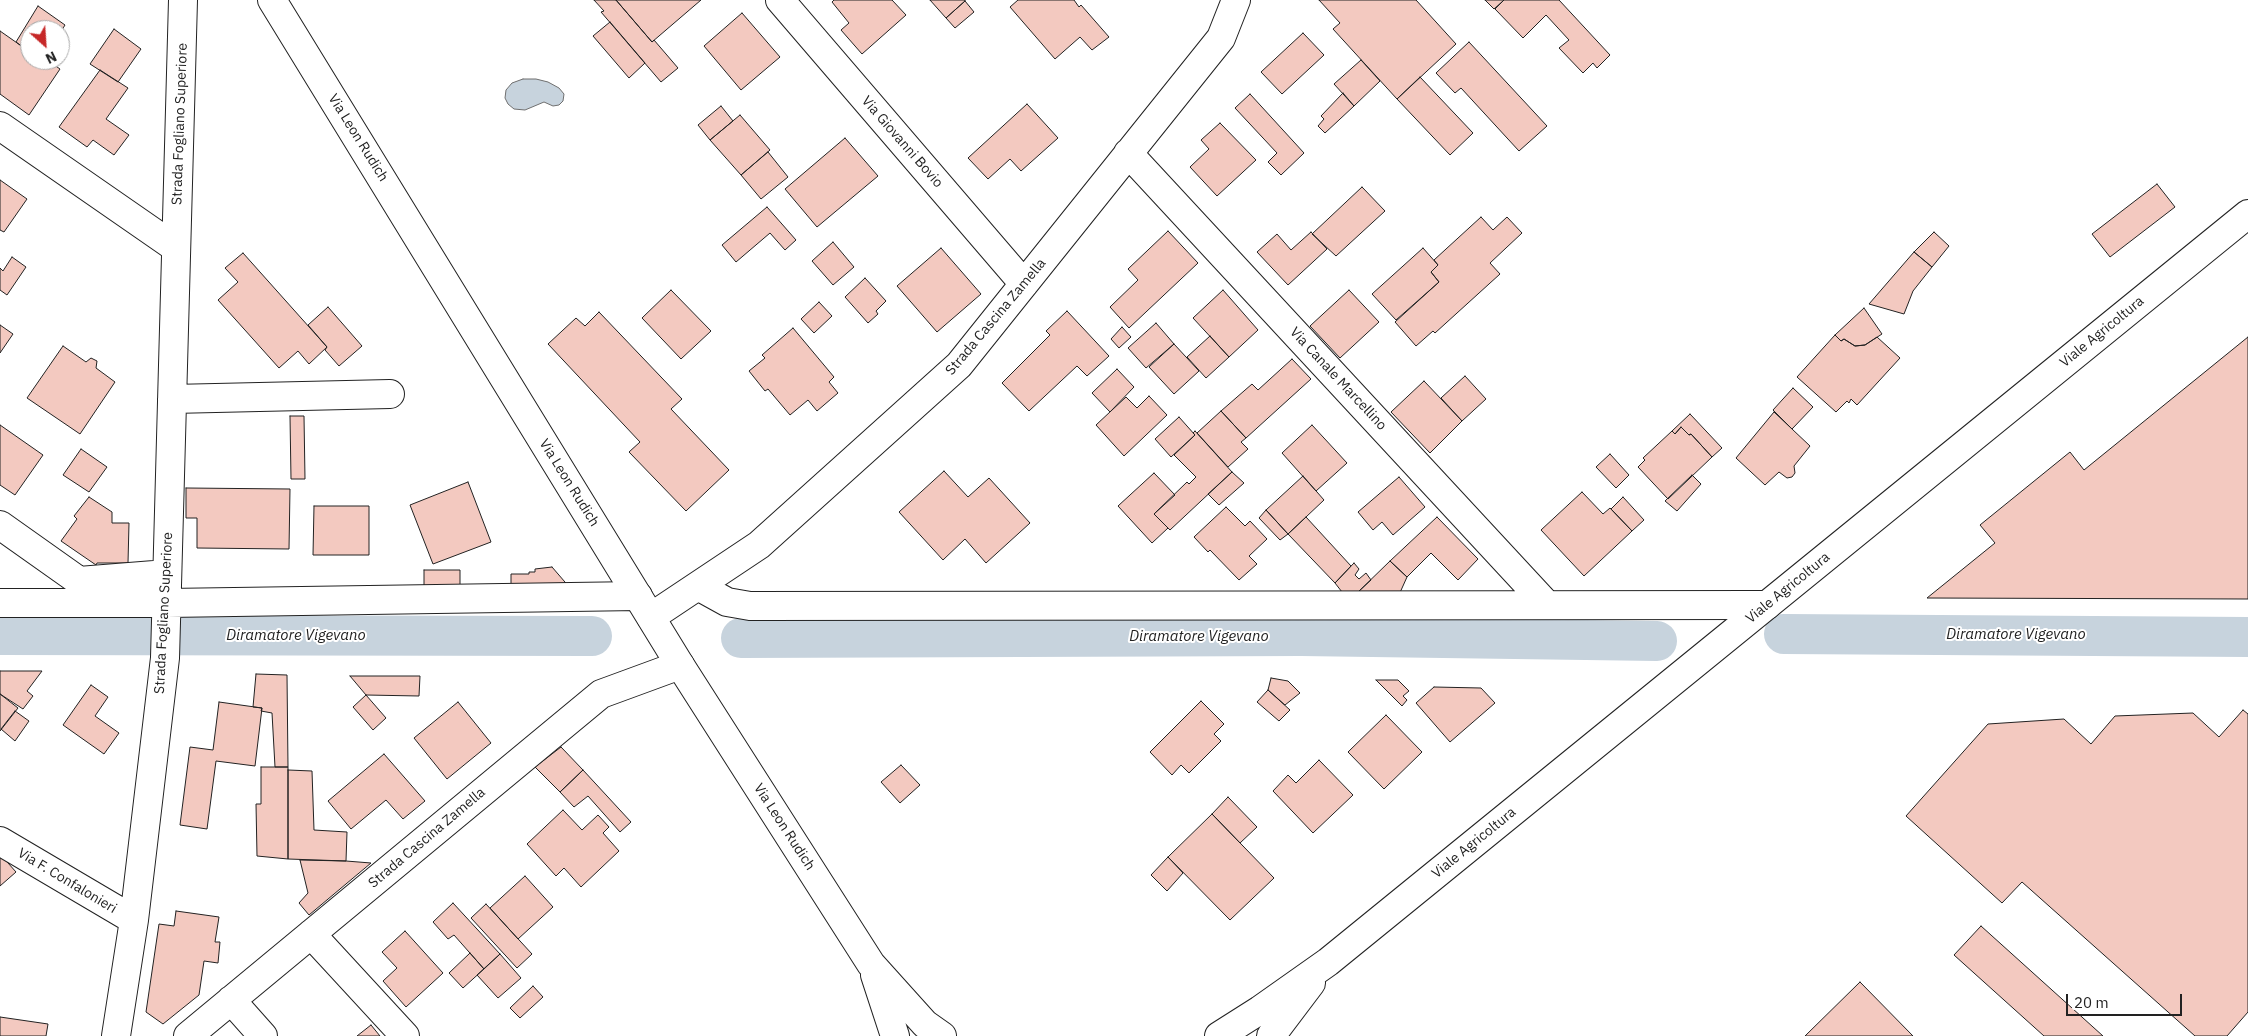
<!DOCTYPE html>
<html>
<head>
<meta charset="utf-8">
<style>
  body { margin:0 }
  #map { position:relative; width:2248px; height:1036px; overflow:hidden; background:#fff; font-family:"IBM Plex Sans",sans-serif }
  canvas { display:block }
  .north { position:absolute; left:20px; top:20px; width:50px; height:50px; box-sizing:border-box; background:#fff; border:1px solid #a7a7a7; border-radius:50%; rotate:154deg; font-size:14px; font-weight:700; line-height:20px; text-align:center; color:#222 }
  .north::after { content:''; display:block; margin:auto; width:18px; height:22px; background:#c62828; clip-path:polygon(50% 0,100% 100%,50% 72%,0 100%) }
  .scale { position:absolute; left:2066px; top:994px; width:116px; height:22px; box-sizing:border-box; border:2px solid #222; border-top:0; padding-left:6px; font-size:15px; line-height:18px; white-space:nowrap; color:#222; -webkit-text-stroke:4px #fff; paint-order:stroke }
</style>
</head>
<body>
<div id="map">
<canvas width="2248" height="1036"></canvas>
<div class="north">N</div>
<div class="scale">20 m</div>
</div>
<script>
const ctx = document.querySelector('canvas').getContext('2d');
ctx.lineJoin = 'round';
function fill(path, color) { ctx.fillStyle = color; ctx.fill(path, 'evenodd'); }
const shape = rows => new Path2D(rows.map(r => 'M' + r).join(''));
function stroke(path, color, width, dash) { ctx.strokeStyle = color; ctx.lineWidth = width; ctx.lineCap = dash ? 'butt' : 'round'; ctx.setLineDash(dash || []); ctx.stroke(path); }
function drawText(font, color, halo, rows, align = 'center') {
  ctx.font = font + ' "IBM Plex Sans",sans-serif'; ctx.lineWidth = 4; ctx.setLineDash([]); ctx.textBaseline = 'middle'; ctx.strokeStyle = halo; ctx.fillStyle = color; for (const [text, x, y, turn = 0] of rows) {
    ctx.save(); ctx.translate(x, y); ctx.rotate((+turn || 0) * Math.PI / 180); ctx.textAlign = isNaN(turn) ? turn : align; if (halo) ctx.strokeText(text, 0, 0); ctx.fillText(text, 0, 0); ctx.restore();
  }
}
const water = shape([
  [523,79,536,79,548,82,559,88,564,94,563,101,559,105,553,106,544,102,525,110,514,109,508,104,505,98,506,90,512,83,523,79]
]);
const canal = shape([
  [1784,634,2248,637],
  [0,635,592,636],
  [741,638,1301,636,1657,641]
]);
const building = shape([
  [594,0,616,0,652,42,654,40,678,68,661,82,601,12,604,11,594,0],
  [616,0,701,0,652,42,616,0],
  [834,0,892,0,906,15,862,54,841,30,849,23,832,2,834,0],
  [930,0,965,0,965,1,946,18,930,0],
  [1018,0,1074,0,1079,7,1081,5,1109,37,1092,50,1080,37,1055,59,1010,7,1018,0],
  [1319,0,1416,0,1456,44,1397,99,1333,29,1340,23,1319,0],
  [1485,0,1504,0,1494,9,1485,0],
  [1504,0,1559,0,1610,55,1597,68,1593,63,1583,73,1559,48,1569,40,1546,15,1523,38,1495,9,1504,0],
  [965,1,974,12,955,28,946,18,965,1],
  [38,6,65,25,60,33,60,30,45,30,38,26,35,30,30,30,30,38,24,48,16,42,38,6],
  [742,13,780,57,741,90,704,46,742,13],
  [610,22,645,63,629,78,593,36,610,22],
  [114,29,141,49,118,82,90,64,114,29],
  [0,31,30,52,30,60,42,60,48,64,50,62,60,69,29,115,0,94,0,31],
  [1303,33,1324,55,1282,94,1261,72,1303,33],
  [1469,42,1547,126,1519,151,1461,88,1455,93,1436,73,1469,42],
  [1361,60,1380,81,1354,106,1334,84,1361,60],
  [100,70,128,88,106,119,129,135,114,155,93,140,87,147,59,127,100,70],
  [1420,77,1473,133,1450,155,1397,99,1420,77],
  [1343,93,1354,106,1325,133,1318,126,1324,119,1321,116,1343,93],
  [1250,94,1304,153,1281,175,1268,162,1277,153,1235,108,1250,94],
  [1027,104,1058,138,1021,171,1010,159,988,179,968,158,1027,104],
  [721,106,733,121,710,140,698,125,721,106],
  [740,115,770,150,741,175,710,140,740,115],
  [1220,123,1256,160,1217,196,1190,167,1209,149,1201,140,1220,123],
  [845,138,878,176,817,227,785,189,845,138],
  [768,152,788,177,761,199,741,175,768,152],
  [0,180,27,199,4,232,0,230,0,180],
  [2157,184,2175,207,2110,257,2092,234,2157,184],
  [1362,187,1385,211,1336,256,1312,234,1362,187],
  [767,207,796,240,785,250,770,233,736,262,722,245,767,207],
  [1481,217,1493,230,1507,217,1522,233,1490,263,1500,274,1435,333,1433,331,1416,346,1395,322,1439,282,1431,272,1438,265,1434,260,1481,217],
  [1168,231,1198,263,1129,328,1110,307,1138,280,1128,269,1168,231],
  [1311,232,1327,249,1288,285,1257,252,1277,234,1291,250,1311,232],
  [1934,232,1949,246,1932,267,1914,252,1934,232],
  [833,242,854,267,833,285,812,261,833,242],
  [941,248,981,294,937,332,897,286,941,248],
  [1423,248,1438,265,1431,272,1439,282,1396,320,1372,294,1423,248],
  [1914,252,1932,267,1913,291,1904,314,1869,304,1914,252],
  [243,253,327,347,309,364,298,351,279,368,218,300,238,282,225,268,243,253],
  [12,257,26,267,7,295,0,290,0,268,3,271,12,257],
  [865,278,886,301,876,311,878,314,868,323,845,297,865,278],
  [671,290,711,331,681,359,642,318,671,290],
  [1223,290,1258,330,1229,357,1193,318,1223,290],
  [1349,290,1379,322,1340,358,1310,326,1349,290],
  [819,302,832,316,814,333,801,319,819,302],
  [328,307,362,346,339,366,325,350,327,347,308,325,328,307],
  [1864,308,1882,334,1865,345,1855,346,1844,339,1841,341,1835,335,1864,308],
  [1067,311,1109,356,1087,376,1077,366,1029,411,1002,383,1050,335,1046,331,1067,311],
  [599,312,682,399,671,409,729,470,686,511,629,452,640,442,548,344,576,318,585,326,599,312],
  [1156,323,1174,344,1146,368,1128,348,1156,323],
  [0,325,13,334,0,353,0,325],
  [1122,327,1131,337,1119,348,1111,339,1122,327],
  [793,328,834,377,829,382,838,393,817,411,808,400,790,415,768,389,765,391,749,371,765,358,762,355,793,328],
  [1835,335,1841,341,1844,339,1855,346,1865,345,1877,337,1900,358,1857,405,1851,399,1849,403,1847,401,1836,412,1797,377,1835,335],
  [1210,336,1229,357,1206,378,1187,357,1210,336],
  [2248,337,2248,599,1927,598,1995,543,1980,525,2070,452,2084,470,2248,337],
  [1174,344,1199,371,1174,394,1149,367,1174,344],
  [63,346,86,362,91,358,97,361,96,368,115,382,80,434,27,398,63,346],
  [1292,359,1311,379,1246,438,1221,411,1252,384,1258,390,1292,359],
  [1117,369,1134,387,1110,412,1092,393,1117,369],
  [1465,376,1486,399,1462,421,1441,398,1465,376],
  [1424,381,1462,421,1430,453,1391,412,1424,381],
  [1793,388,1813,407,1792,429,1773,410,1793,388],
  [1149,396,1167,415,1124,456,1096,425,1126,397,1137,408,1149,396],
  [1221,411,1246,438,1241,442,1248,449,1228,467,1197,433,1221,411],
  [1774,412,1810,446,1794,466,1795,473,1792,477,1787,478,1779,472,1765,485,1736,458,1774,412],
  [1690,414,1722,448,1712,457,1691,434,1689,435,1681,427,1675,434,1672,431,1690,414],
  [290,416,304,416,305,479,291,479,290,416],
  [1179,417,1195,435,1171,457,1155,439,1179,417],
  [0,425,43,455,15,495,0,485,0,425],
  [1312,425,1347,463,1316,491,1282,453,1312,425],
  [1681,427,1689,435,1691,434,1712,457,1668,499,1638,467,1645,460,1643,458,1672,431,1675,434,1681,427],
  [1195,431,1232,472,1170,530,1154,514,1187,482,1189,484,1196,477,1174,455,1195,435,1193,433,1195,431],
  [81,449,107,467,89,492,63,475,81,449],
  [1610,454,1629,475,1616,488,1596,467,1610,454],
  [944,471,968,497,989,478,1030,523,986,563,965,539,943,560,899,512,944,471],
  [1232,472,1244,483,1219,505,1208,494,1232,472],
  [1154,473,1175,495,1154,514,1168,528,1152,543,1118,506,1154,473],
  [1692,475,1701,484,1677,511,1665,501,1692,475],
  [1303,476,1324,500,1288,534,1266,510,1303,476],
  [1399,477,1425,507,1393,535,1382,522,1373,530,1358,512,1399,477],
  [468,482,491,542,433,564,410,505,468,482],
  [186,488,290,489,289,549,197,548,197,518,186,518,186,488],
  [1582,492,1603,514,1610,508,1632,531,1584,576,1541,530,1582,492],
  [89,497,112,512,112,523,129,523,128,563,97,563,96,565,61,541,77,519,74,516,89,497],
  [1623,497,1644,520,1632,531,1611,509,1623,497],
  [314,506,369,506,369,555,313,555,314,506],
  [1226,507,1245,526,1250,521,1267,539,1249,556,1257,564,1239,580,1210,550,1208,552,1194,537,1226,507],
  [1266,510,1288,534,1280,540,1259,518,1266,510],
  [1306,517,1351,566,1335,583,1288,534,1306,517],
  [1437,517,1478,559,1458,580,1431,553,1407,577,1390,561,1437,517],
  [1390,561,1407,577,1398,597,1356,594,1390,561],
  [1354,563,1359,569,1355,575,1359,579,1366,573,1371,580,1356,594,1342,592,1335,583,1354,563],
  [552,567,571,589,511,588,511,574,529,574,529,572,535,572,535,569,552,567],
  [424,570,460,570,460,590,424,590,424,570],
  [0,671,42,671,27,691,33,696,23,709,0,694,0,671],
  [256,674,287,675,288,767,275,767,272,713,261,711,262,708,253,707,256,674],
  [350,676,420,676,419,696,366,695,350,676],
  [1271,678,1288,681,1300,693,1285,705,1268,690,1271,678],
  [1376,680,1398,680,1409,691,1403,696,1407,700,1402,706,1376,680],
  [91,685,108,697,95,716,119,733,104,754,63,725,91,685],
  [1434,687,1481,688,1495,703,1450,742,1416,703,1434,687],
  [1268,690,1290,710,1279,721,1257,702,1268,690],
  [0,694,18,708,0,731,0,694],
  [366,695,386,718,373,730,353,707,366,695],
  [1201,701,1224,724,1214,734,1221,741,1189,773,1181,765,1172,775,1150,752,1201,701],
  [219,702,262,708,255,766,216,761,207,829,180,825,190,747,213,750,219,702],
  [458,702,491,743,447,779,414,738,458,702],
  [2243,710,2248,714,2248,1012,2227,1036,2195,1036,2022,882,2002,903,1906,816,1988,724,2064,719,2091,744,2115,716,2193,713,2219,737,2243,710],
  [15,711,29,721,15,741,1,729,15,711],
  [1386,715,1422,752,1384,789,1348,752,1386,715],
  [561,747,583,770,560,792,535,767,561,747],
  [384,754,425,801,403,819,386,800,351,829,328,801,384,754],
  [1319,760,1353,795,1313,833,1273,791,1288,775,1296,783,1319,760],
  [901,765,920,785,900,803,881,782,901,765],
  [261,767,288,767,288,859,257,856,256,804,261,804,261,767],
  [288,770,312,771,314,830,347,832,346,861,288,859,288,770],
  [583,770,631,822,620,832,588,796,574,807,560,792,583,770],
  [1228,797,1257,827,1240,843,1212,814,1228,797],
  [563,810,582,830,598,815,609,827,603,833,619,851,581,887,564,868,556,876,527,844,563,810],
  [1212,814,1274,878,1230,920,1168,857,1212,814],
  [0,854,16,872,0,886,0,854],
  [1168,857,1183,873,1167,891,1151,875,1168,857],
  [300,860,346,861,371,863,309,915,299,903,308,893,300,860],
  [525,876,553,907,518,939,490,908,525,876],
  [453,903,500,954,484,969,454,935,448,939,433,922,453,903],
  [486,904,532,954,517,968,471,918,486,904],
  [176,911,219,917,215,942,220,942,218,963,204,961,199,995,163,1024,146,1012,159,924,174,926,176,911],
  [1981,926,2103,1036,2044,1036,1954,955,1981,926],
  [405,931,443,973,406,1007,383,981,397,968,382,952,405,931],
  [470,953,484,969,463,988,449,973,470,953],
  [500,954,521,978,498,998,477,975,500,954],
  [1860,982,1913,1036,1805,1036,1860,982],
  [533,986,543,997,520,1018,510,1008,533,986],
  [0,1017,48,1024,46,1036,0,1036,0,1017],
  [371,1025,380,1036,357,1036,371,1025]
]);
const minor = shape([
  [780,0,1024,284],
  [0,126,176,248],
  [1128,153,1547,605],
  [172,399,390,394],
  [0,525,79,581,167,574],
  [698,586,727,602,750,606,1767,605],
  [0,603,167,603,638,596],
  [651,617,759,545,959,365,1221,38,1236,0],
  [0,841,134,920],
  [311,934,405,1036],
  [231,1000,263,1036],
  [116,1036,134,920,165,658,183,0],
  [188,1036,601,694,680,665]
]);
const secondary = shape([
  [272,0,680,665,871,964,925,1024,942,1036],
  [875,975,895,1036]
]);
const primary = shape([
  [1219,1036,1260,1010,1328,962,2248,214],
  [1271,1036,1311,983]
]);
const streetNames = [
  ["Strada Fogliano Superiore",180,124,-88],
  ["Via Leon Rudich",358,138,58],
  ["Via Giovanni Bovio",902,142,49],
  ["Strada Cascina Zamella",996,317,-50],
  ["Viale Agricoltura",2102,332,-39],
  ["Via Canale Marcellino",1338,379,47],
  ["Via Leon Rudich",569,483,58],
  ["Viale Agricoltura",1788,588,-39],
  ["Strada Fogliano Superiore",164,613,-87],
  ["Via Leon Rudich",784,827,57],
  ["Strada Cascina Zamella",427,838,-40],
  ["Viale Agricoltura",1474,843,-39],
  ["Via F. Confalonieri",67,881,31]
];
const waterNames = [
  ["Diramatore Vigevano",2016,635],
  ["Diramatore Vigevano",296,636],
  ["Diramatore Vigevano",1199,637]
];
fill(water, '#c7d3dd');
stroke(water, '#6f6f6f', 1);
stroke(canal, '#c7d3dd', 40);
fill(building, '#f3c9c0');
stroke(building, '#222', 1);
stroke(minor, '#222', 30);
stroke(secondary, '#222', 30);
stroke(primary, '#222', 30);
stroke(minor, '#fff', 28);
stroke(secondary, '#fff', 28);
stroke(primary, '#fff', 28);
drawText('14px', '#222', '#fff', streetNames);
drawText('italic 15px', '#222', '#fff', waterNames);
</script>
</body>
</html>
